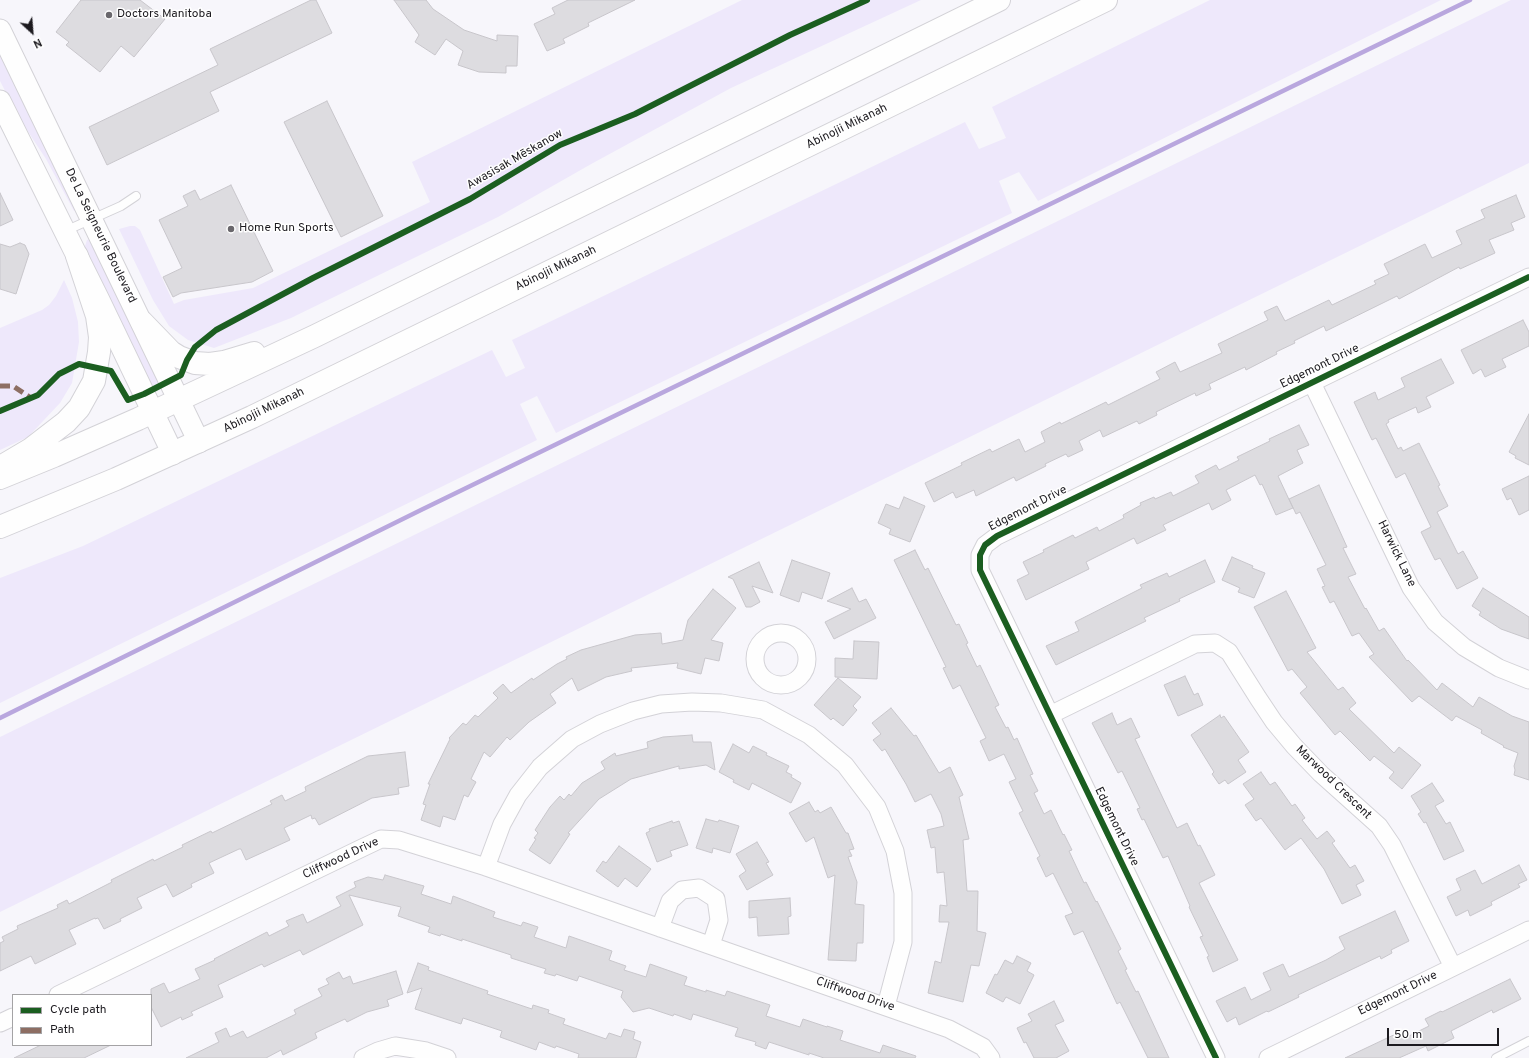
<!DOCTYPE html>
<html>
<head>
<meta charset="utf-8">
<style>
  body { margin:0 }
  #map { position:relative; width:1529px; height:1058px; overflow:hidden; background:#f7f6fb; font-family:Overpass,sans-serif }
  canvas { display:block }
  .legend { position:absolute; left:12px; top:994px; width:140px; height:52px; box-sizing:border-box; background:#fff; border:1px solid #a4a3a5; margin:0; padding:5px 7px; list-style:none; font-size:12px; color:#1c1a1f }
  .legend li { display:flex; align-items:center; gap:8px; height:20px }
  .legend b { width:20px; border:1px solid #a4a3a5 }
  .north { position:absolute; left:12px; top:12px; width:40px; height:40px; -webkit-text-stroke:3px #fff; paint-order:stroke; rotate:154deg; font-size:11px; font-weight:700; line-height:16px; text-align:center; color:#1c1a1f }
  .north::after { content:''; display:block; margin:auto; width:14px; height:18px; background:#1c1a1f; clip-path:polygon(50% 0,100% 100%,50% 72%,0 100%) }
  .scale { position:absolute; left:1387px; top:1028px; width:112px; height:18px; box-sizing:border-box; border:2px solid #1c1a1f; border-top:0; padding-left:5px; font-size:12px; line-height:14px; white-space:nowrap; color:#1c1a1f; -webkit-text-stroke:3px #fff; paint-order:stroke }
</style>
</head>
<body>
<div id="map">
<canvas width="1529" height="1058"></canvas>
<ul class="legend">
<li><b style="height:5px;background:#1b5e20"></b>Cycle path</li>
<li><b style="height:5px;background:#8d6e63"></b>Path</li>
</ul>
<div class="north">N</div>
<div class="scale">50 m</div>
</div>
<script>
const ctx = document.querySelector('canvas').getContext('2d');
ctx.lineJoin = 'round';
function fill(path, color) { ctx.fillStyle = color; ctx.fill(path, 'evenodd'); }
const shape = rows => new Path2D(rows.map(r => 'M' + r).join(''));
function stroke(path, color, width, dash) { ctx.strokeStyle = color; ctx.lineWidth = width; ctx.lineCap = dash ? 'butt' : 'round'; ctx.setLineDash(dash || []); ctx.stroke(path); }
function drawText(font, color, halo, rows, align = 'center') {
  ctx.font = font + ' Overpass,sans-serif'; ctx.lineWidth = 3; ctx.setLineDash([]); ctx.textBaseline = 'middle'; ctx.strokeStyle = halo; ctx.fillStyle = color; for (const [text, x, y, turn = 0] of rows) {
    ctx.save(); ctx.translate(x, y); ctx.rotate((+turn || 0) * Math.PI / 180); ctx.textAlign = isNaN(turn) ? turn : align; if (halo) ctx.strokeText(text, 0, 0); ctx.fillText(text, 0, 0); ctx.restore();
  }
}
const green = shape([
  [742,0,921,0,731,88,593,163,498,217,291,318,214,348,188,340,169,326,153,300,119,229,130,226,135,226,140,230,174,304,184,300,253,288,430,202,412,162],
  [1210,0,1441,0,1038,201,1019,172,999,181,1012,213,556,433,537,396,520,404,537,440,0,703,0,578,83,546,492,350,506,377,525,368,512,340,965,122,979,149,1006,138,992,107],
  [1511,0,1529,0,1529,163,0,912,0,737],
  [0,54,76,210,74,211,46,159,19,118,0,81],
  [90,239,159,383,151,387,85,253,85,246,87,240],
  [64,280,72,298,78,322,79,342,72,383,60,403,28,437,0,450,0,328,42,310,49,305,56,296]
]);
const stream = shape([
  [0,718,423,509,1470,0]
]);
const building = shape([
  [81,0,140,0,165,19,134,57,121,46,100,72,66,45,69,42,56,32,81,0],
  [311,0,316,0,332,33,210,92,219,111,107,165,89,127,218,65,210,49,311,0],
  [394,0,426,0,433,9,464,30,497,41,497,35,518,36,517,66,506,66,506,73,479,72,458,65,463,51,446,39,435,55,415,42,419,35,394,0],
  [568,0,635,0,588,23,589,26,563,39,565,43,547,51,534,24,555,14,552,8,568,0],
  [327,101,383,216,341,237,284,122,327,101],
  [231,185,273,271,252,282,181,293,173,297,163,277,182,268,159,220,188,206,183,196,195,190,200,200,231,185],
  [0,193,13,220,0,226,0,193],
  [1516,195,1525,217,1511,223,1514,230,1489,240,1495,253,1460,269,1459,267,1399,299,1397,296,1326,331,1324,326,1294,341,1295,343,1276,352,1277,354,1246,370,1245,367,1209,384,1211,389,1196,396,1195,393,1156,412,1157,415,1139,424,1137,421,1103,437,1100,430,1079,441,1083,450,1068,457,1066,454,1045,464,1046,466,1016,481,1014,477,976,496,974,490,956,498,953,492,934,502,925,483,962,465,961,463,990,449,992,452,1019,439,1025,452,1045,442,1041,432,1060,422,1061,424,1106,402,1108,405,1160,379,1156,372,1175,362,1180,372,1222,353,1218,344,1268,320,1264,312,1277,306,1285,321,1329,300,1332,305,1376,284,1374,281,1389,274,1384,264,1425,244,1432,258,1462,244,1456,231,1485,218,1481,210,1516,195],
  [20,243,25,245,29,254,16,294,0,289,0,244,10,247,20,243],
  [1523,320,1529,332,1529,346,1502,359,1506,367,1485,377,1481,369,1473,374,1461,350,1523,320],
  [1441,359,1454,383,1426,397,1431,407,1418,413,1416,407,1388,420,1389,422,1386,424,1398,449,1401,447,1403,451,1419,443,1440,485,1438,486,1448,506,1437,512,1458,554,1463,551,1478,578,1457,589,1440,558,1435,560,1421,532,1431,527,1405,473,1396,478,1376,438,1372,440,1354,402,1375,392,1378,400,1405,387,1401,378,1441,359],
  [1529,414,1529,465,1515,458,1516,456,1509,452,1529,414],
  [1299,425,1309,445,1297,450,1303,463,1278,476,1293,508,1276,515,1262,484,1260,485,1255,475,1226,490,1231,500,1212,510,1209,503,1163,525,1166,530,1137,544,1134,538,1086,562,1089,569,1026,600,1017,580,1029,574,1023,562,1044,552,1043,550,1073,535,1075,538,1097,527,1099,531,1124,518,1123,515,1141,505,1140,503,1154,497,1155,499,1171,492,1173,496,1199,483,1195,476,1216,465,1219,470,1239,460,1237,457,1270,441,1269,439,1299,425],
  [1529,476,1529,510,1519,515,1511,498,1507,500,1502,489,1529,476],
  [1319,485,1347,547,1343,548,1356,574,1348,577,1365,609,1366,608,1379,631,1384,628,1407,661,1408,660,1437,690,1442,683,1473,707,1479,697,1512,716,1529,722,1529,780,1514,775,1515,770,1514,766,1518,753,1503,747,1504,746,1481,733,1482,730,1456,716,1452,721,1419,696,1412,702,1369,657,1374,654,1359,633,1352,636,1334,601,1330,603,1322,587,1325,586,1317,569,1326,565,1300,512,1296,514,1289,499,1319,485],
  [904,497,925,506,910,542,889,534,891,529,878,523,886,504,899,509,904,497],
  [915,550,925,570,928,568,956,625,959,624,968,643,966,644,977,667,980,665,999,705,995,707,1006,728,1008,727,1014,740,1017,738,1033,774,1030,775,1038,791,1034,793,1044,814,1051,810,1063,835,1064,834,1072,850,1069,851,1084,883,1086,882,1096,902,1097,901,1121,949,1118,951,1127,969,1125,970,1136,992,1138,991,1169,1058,1148,1058,1120,1002,1117,1004,1083,931,1074,935,1065,916,1073,913,1053,873,1046,877,1037,858,1040,856,1019,813,1023,811,1009,782,1016,779,1004,754,989,761,980,741,986,738,960,685,953,689,943,668,946,667,894,560,915,550],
  [1232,557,1253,566,1252,568,1265,573,1254,598,1238,592,1240,588,1222,580,1232,557],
  [792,560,830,573,822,599,802,592,799,602,780,595,792,560],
  [1205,560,1215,582,1179,599,1180,601,1144,618,1146,621,1056,665,1046,646,1079,631,1075,622,1142,588,1140,585,1167,573,1169,577,1205,560],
  [759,562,773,593,752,586,760,602,751,607,746,607,733,579,728,577,759,562],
  [852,588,859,602,866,599,876,618,834,639,825,622,851,609,827,601,852,588],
  [1483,588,1529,617,1529,639,1501,629,1479,615,1481,612,1472,606,1483,588],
  [713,589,736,608,711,640,723,643,719,661,705,658,701,674,677,668,678,663,631,668,632,671,606,677,578,691,572,678,550,694,556,703,529,722,510,740,507,737,490,757,484,752,471,779,476,782,468,797,464,795,455,820,443,816,440,827,421,820,426,805,423,804,430,784,428,784,450,739,449,738,463,723,466,725,475,715,478,717,498,698,493,693,503,684,511,693,532,678,533,680,557,664,567,659,566,657,581,650,635,635,661,633,662,644,683,640,688,620,713,589],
  [1286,591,1316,648,1307,652,1338,690,1343,687,1356,703,1349,709,1394,753,1399,747,1421,765,1402,789,1389,778,1394,772,1374,756,1370,761,1340,731,1335,735,1300,693,1307,687,1292,669,1288,671,1254,607,1286,591],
  [854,641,879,642,877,679,835,677,835,658,853,659,854,641],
  [1185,676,1194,695,1198,693,1203,705,1178,716,1164,685,1185,676],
  [838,678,861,697,853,706,857,710,843,726,833,718,831,720,814,705,838,678],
  [891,708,914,736,916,735,939,773,950,767,963,795,959,797,969,839,963,840,967,891,978,891,977,931,986,933,979,966,971,965,963,1002,928,993,935,961,941,963,949,922,939,922,940,905,947,906,944,872,937,873,935,847,931,848,927,830,944,826,941,814,931,794,915,802,906,784,885,749,882,751,873,740,881,734,872,723,891,708],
  [1112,713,1117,725,1131,718,1140,737,1135,739,1177,828,1187,823,1198,846,1200,845,1215,875,1199,883,1238,960,1213,972,1207,957,1209,956,1200,937,1203,936,1189,907,1190,906,1168,856,1163,858,1144,819,1142,820,1137,809,1140,808,1122,771,1118,773,1092,723,1112,713],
  [1220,715,1221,718,1224,716,1249,752,1238,760,1246,772,1228,784,1225,780,1219,784,1212,774,1214,772,1191,735,1220,715],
  [692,735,693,742,711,742,715,770,706,765,679,769,679,766,631,779,599,799,568,833,570,834,550,864,529,850,536,839,534,838,538,833,535,830,550,807,560,796,564,800,569,794,571,796,582,783,605,769,601,762,615,753,616,756,648,748,647,742,663,737,692,735],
  [733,744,749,753,753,746,767,753,766,755,789,766,786,772,792,775,791,777,801,783,791,803,752,783,749,790,733,782,734,780,719,772,733,744],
  [405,752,409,786,398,788,399,794,372,798,319,825,315,818,312,819,311,815,284,828,290,840,246,860,241,849,239,849,209,863,214,873,191,884,192,887,173,897,166,884,137,898,142,908,120,919,121,921,104,929,98,918,95,919,95,918,69,930,76,944,35,964,31,956,0,971,0,943,4,941,2,937,18,929,17,926,58,908,57,905,67,900,69,904,112,882,111,880,153,859,154,861,183,847,182,845,211,831,212,833,272,804,270,801,282,795,285,801,306,791,305,787,368,756,405,752],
  [1261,772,1270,785,1275,782,1292,806,1295,804,1305,818,1302,820,1317,839,1327,831,1335,841,1332,843,1350,868,1355,865,1364,881,1356,885,1361,895,1342,904,1324,869,1301,838,1285,850,1261,818,1256,821,1245,805,1254,799,1243,784,1261,772],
  [1432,783,1444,801,1435,806,1446,824,1450,822,1464,851,1444,860,1426,822,1424,823,1418,814,1421,812,1411,796,1432,783],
  [809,802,815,812,818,810,820,813,831,807,846,833,848,833,854,849,849,850,852,856,848,857,857,882,855,904,864,905,863,943,857,943,856,961,828,960,835,875,828,878,814,837,806,842,789,813,809,802],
  [706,819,718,822,719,820,739,826,730,853,713,848,712,853,696,848,706,819],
  [672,821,673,823,679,821,688,845,670,851,672,856,657,862,646,833,650,831,649,829,672,821],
  [757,842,769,862,766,863,773,875,747,890,739,876,746,871,736,854,757,842],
  [619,846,651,869,637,887,625,878,618,887,596,871,603,861,606,863,619,846],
  [1519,865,1527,880,1518,884,1520,887,1491,902,1492,905,1470,916,1468,910,1456,916,1447,897,1461,890,1456,879,1475,870,1482,884,1519,865],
  [385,875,424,886,421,894,451,904,453,896,495,912,493,917,521,926,523,922,538,927,534,937,566,948,569,936,612,951,609,960,626,966,624,970,646,977,650,964,687,977,684,985,706,992,706,990,725,996,727,991,770,1005,766,1016,800,1027,803,1019,827,1027,827,1026,843,1031,840,1040,880,1053,883,1045,916,1056,915,1058,824,1058,809,1053,809,1055,769,1042,766,1049,755,1045,756,1042,735,1036,738,1028,693,1014,691,1020,674,1014,673,1016,649,1008,633,1012,621,997,623,991,579,976,577,981,556,974,555,976,544,973,546,969,511,958,511,955,462,939,462,941,441,934,440,936,428,932,430,927,398,916,401,907,349,895,363,925,303,955,300,950,264,967,262,964,218,985,223,997,191,1012,193,1015,182,1020,181,1017,161,1027,151,1007,151,989,164,983,169,993,200,979,195,969,215,960,214,959,267,932,269,936,289,926,286,921,303,914,307,923,341,906,336,897,356,887,354,882,368,877,383,880,385,875],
  [790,898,791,916,788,917,789,934,758,936,757,917,749,918,749,901,790,898],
  [1395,911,1409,941,1391,950,1392,953,1381,959,1380,956,1298,995,1299,997,1268,1012,1267,1011,1239,1025,1236,1017,1227,1022,1216,1001,1245,987,1251,1000,1271,990,1263,973,1283,964,1289,977,1326,960,1345,949,1339,937,1395,911],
  [1017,956,1031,963,1027,971,1034,975,1020,1004,1006,997,1003,1002,986,993,995,974,997,975,1005,960,1013,964,1017,956],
  [418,963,429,967,428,970,488,991,487,994,532,1009,533,1005,549,1010,548,1013,565,1019,563,1024,606,1039,609,1033,621,1037,624,1029,635,1032,633,1039,641,1042,636,1058,578,1058,579,1054,556,1046,555,1048,539,1042,536,1050,500,1037,502,1031,463,1018,461,1024,415,1009,422,988,407,993,418,963],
  [396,971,403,994,387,1000,389,1006,367,1012,347,1022,345,1019,315,1033,317,1038,283,1055,281,1050,266,1058,186,1058,219,1042,215,1033,226,1028,230,1037,243,1031,247,1038,296,1014,294,1010,322,996,318,989,329,984,326,979,339,972,343,979,350,976,353,984,396,971],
  [1510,979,1521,999,1493,1013,1492,1010,1451,1031,1454,1038,1428,1051,1426,1046,1399,1058,1345,1058,1402,1031,1405,1038,1429,1026,1425,1019,1441,1011,1442,1012,1510,979],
  [1054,1001,1064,1021,1055,1025,1069,1051,1056,1058,1034,1058,1026,1042,1024,1043,1017,1028,1032,1021,1028,1014,1054,1001],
  [41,1045,111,1045,84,1058,14,1058,41,1045]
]);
const service = shape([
  [65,231,121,206,136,196],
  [1496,1058,1529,1041]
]);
const minor = shape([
  [1312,383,1411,588,1435,622,1464,647,1499,668,1529,680],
  '755 659a26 26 0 1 1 52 0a26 26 0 1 1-52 0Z',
  [1050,715,1195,644,1215,643,1229,652,1258,698,1274,722,1294,746,1321,774,1379,826,1392,845,1453,967],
  [486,867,502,824,518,795,540,767,572,739,600,724,633,711,661,704,692,702,721,703,763,710,809,735,845,765,877,807,895,851,903,893,903,942,886,1006],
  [660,928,670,901,682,890,699,888,716,899,719,920,711,945],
  [58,995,362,848,381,839,399,840,486,867,949,1029,983,1047,991,1058],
  [0,1023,13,1017],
  [363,1058,378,1051,395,1046,426,1051,447,1058],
  [1216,1058,980,570,980,555,985,545,997,536,1529,277],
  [1268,1058,1529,930]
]);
const tertiary = shape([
  [0,30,199,442],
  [0,101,98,298,173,454]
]);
const primary = shape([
  [142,322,171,352,179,357,195,363,210,364,224,362,254,353],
  [4,465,31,449,66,422,79,408,94,381,99,352,100,337,97,316,77,256],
  [0,478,54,456,138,419,315,336,999,0],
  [0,527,116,479,252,417,1106,0]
]);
const quiet = shape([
  [0,386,13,386,31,398]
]);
const cycleway = shape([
  [0,411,38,395,59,374,79,364,111,371,128,400,144,394,181,375,187,360,195,347,216,330,313,278,470,199,560,145,635,114,790,35,867,0],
  [1216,1058,980,570,980,555,985,545,997,536,1529,277]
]);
const markers = [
  [109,15,4,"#69676c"],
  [231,229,4,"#69676c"]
];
const poiNames = [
  ["Doctors Manitoba",117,15],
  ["Home Run Sports",239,229]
];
const streetNames = [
  ["Abinojii Mikanah",847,127,-26],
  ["Awasisak Mēskanow",515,160,-30],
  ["De La Seigneurie Boulevard",100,236,64],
  ["Abinojii Mikanah",556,269,-26],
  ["Edgemont Drive",1320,367,-26],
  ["Abinojii Mikanah",264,411,-26],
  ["Edgemont Drive",1028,509,-27],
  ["Harwick Lane",1396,554,64],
  ["Marwood Crescent",1333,783,44],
  ["Edgemont Drive",1116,827,64],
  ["Cliffwood Drive",341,859,-25],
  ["Edgemont Drive",1398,994,-26],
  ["Cliffwood Drive",855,995,19]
];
fill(green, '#eee8fb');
stroke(stream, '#b9a7de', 4.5);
fill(building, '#dddce0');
stroke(building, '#c8c6cb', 1);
stroke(service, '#d3d2d7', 10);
stroke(minor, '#d3d2d7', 19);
stroke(tertiary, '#d3d2d7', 23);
stroke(primary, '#d3d2d7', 24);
stroke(service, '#fefefe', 8);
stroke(minor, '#fefefe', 17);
stroke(tertiary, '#fefefe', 21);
stroke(primary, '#fefefe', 22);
stroke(quiet, '#8d6e63', 5, [10, 5]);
stroke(cycleway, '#1b5e20', 6);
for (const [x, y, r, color] of markers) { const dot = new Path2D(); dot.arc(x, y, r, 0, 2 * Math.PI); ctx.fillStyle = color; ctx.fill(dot); stroke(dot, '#fff', 1.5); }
drawText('12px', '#1c1a1f', '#fff', poiNames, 'left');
drawText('12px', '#1c1a1f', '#fff', streetNames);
</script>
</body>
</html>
